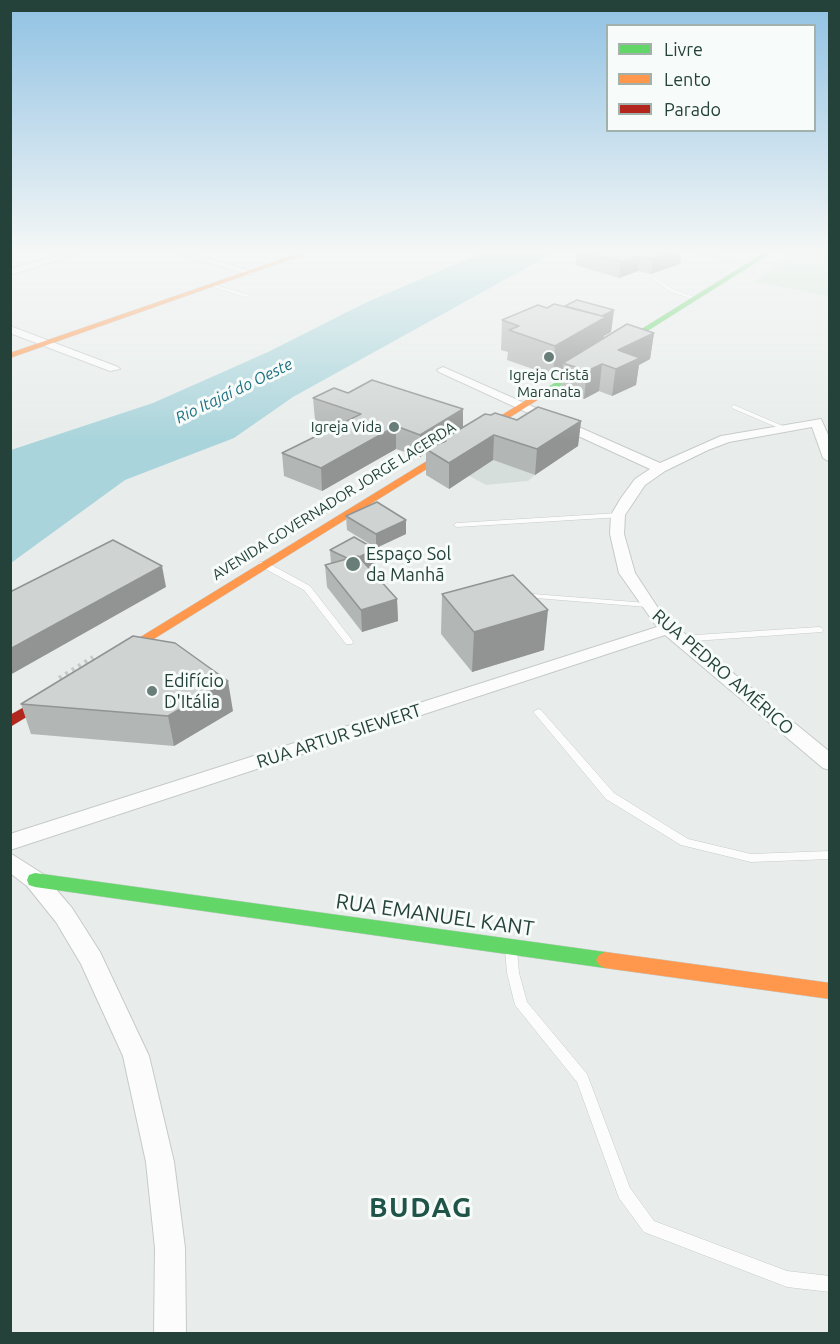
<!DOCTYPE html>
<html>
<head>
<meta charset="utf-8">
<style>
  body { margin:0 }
  #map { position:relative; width:840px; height:1344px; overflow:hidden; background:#e8edeb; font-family:Ubuntu,sans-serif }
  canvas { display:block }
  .frame { position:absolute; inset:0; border:12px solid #24423a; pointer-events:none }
  .legend { position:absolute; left:606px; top:24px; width:210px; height:108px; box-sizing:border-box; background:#f7fbf9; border:2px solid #a3b1ad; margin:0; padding:8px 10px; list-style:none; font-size:18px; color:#24423a }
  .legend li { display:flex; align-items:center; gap:12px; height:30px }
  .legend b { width:30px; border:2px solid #a3b1ad }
</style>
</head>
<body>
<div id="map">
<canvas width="840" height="1344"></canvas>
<div class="frame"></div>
<ul class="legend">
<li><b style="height:8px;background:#63d668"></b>Livre</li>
<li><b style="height:8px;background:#ff974d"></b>Lento</li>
<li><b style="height:8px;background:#b3261e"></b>Parado</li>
</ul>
</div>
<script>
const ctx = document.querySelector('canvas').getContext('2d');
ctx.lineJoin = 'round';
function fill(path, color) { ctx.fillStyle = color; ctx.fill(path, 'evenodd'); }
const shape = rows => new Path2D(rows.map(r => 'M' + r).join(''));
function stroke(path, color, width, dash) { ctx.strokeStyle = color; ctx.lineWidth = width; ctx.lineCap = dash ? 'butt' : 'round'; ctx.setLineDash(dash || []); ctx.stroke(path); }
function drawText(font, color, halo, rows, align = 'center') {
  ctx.font = font + ' Ubuntu,sans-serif'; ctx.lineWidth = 6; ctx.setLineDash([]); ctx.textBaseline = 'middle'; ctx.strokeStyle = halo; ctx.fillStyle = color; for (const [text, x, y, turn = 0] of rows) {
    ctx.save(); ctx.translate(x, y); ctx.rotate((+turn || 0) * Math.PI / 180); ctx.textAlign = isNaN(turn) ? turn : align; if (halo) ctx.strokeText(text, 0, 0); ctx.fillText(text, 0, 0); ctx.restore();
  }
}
const built = shape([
  [456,454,493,460,535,475,528,481,486,485,443,462]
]);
const green = shape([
  [791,253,829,253,829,296,754,282]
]);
const water = shape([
  [482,253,553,253,293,397,234,438,125,480,11,563,11,450,153,403,268,352,367,302]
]);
const path = shape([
  [59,678,93,657]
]);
const lane = shape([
  [694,253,701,253,750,264,748,265,694,253],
  [655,277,673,289,696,298,692,299,669,291,653,279,653,277,655,277],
  [212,284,249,295,249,296,245,297,210,286,210,285,212,284],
  [734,405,785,427,786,428,781,429,732,408,731,407,734,405],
  [618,513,622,515,621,517,457,527,453,525,457,523,618,513],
  [260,562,266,562,310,586,352,640,353,642,352,644,346,644,304,590,260,566,259,564,260,562],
  [533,594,647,603,651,605,647,607,536,598,533,598,532,596,533,594],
  [819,627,822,628,823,630,822,632,680,642,676,639,680,636,819,627],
  [538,709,541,710,614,793,688,839,751,854,830,851,830,859,751,862,681,845,606,799,535,714,533,712,538,709],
  [511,944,515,945,517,949,519,973,527,1002,587,1074,630,1188,654,1221,787,1271,830,1276,830,1292,787,1287,644,1232,619,1198,577,1082,515,1005,507,973,505,949,507,945,511,944]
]);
const street = shape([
  [67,253,80,253,10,275,10,269,67,253],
  [176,253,189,253,255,272,250,275,176,253],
  [10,326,118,367,120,369,110,371,10,333,10,326],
  [443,367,660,463,721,436,821,419,830,439,830,462,823,458,812,427,729,442,708,450,665,471,645,485,625,515,624,534,635,573,658,608,674,625,830,752,830,770,823,768,665,635,10,850,10,834,657,627,619,573,610,534,611,515,621,498,635,479,650,469,439,372,437,370,443,367],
  [10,853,43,874,72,908,100,952,149,1056,174,1162,185,1248,186,1334,154,1334,155,1248,146,1162,123,1056,81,964,56,922,27,886,10,873,10,853]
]);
const fast = shape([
  [764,253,771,253,544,396,537,394,764,253],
  [35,873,605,952,611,955,614,960,611,965,605,968,35,887,29,885,27,880,29,875,35,873]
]);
const slow = shape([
  [300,253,308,253,10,358,10,353,300,253],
  [541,391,544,392,544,396,120,660,110,660,108,657,541,391],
  [605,952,830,983,830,999,605,968,599,965,596,960,599,955,605,952]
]);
const jam = shape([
  [53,691,60,695,58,698,10,727,10,715,53,691]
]);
const wall = shape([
  [577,253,681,253,680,264,651,274,638,271,619,278,575,265],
  [565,306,614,310,611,332,604,336,603,338,654,333,650,359,639,365,636,385,612,396,599,391,584,399,561,390,563,370,553,376,507,360,508,352,501,350,502,320,547,308,565,307],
  [313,398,463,427,491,415,517,420,581,421,578,446,535,475,493,460,449,489,426,475,426,453,420,457,396,449,322,491,284,476,282,453,335,427,315,420],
  [346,516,406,520,406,534,376,548,347,530],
  [330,550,376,563,368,567,397,599,398,621,362,632,327,587,325,565,331,564],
  [442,594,544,650,472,672,441,634],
  [21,704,233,711,174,746,31,734]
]);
const shadedWall = shape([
  [671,253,681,253,680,264,651,274,653,259],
  [640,256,638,271,619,278,621,262],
  [614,310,611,332,604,336,603,346,563,363,563,370,553,376,555,346,602,316],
  [654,333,650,359,639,365,636,385,612,396,618,350],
  [602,364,599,391,584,399,587,371],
  [463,409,463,431,442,440,442,444,426,449,426,453,420,457,420,435],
  [581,421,578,446,535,475,537,449],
  [396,426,396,449,322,491,321,468],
  [494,435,493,460,449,489,449,463],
  [406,520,406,534,376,548,376,534],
  [375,549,376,563,353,575,353,560],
  [162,566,166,587,10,675,10,649],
  [397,599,398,621,362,632,361,610],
  [548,610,544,650,472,672,474,632],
  [228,681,233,711,174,746,168,716]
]);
const building = shape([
  [586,253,671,253,653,259,640,256,621,262,586,253],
  [577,300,614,310,602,316,565,306,577,300],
  [554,304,606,317,555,346,509,330,519,326,502,320,538,305,547,308,554,304],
  [627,324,654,333,618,350,640,358,616,369,602,364,587,371,563,363,627,324],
  [372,380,463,409,420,435,396,426,321,468,282,453,361,414,313,398,334,388,348,393,372,380],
  [538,407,581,421,537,449,494,435,449,463,426,449,446,441,442,440,485,414,491,415,495,413,517,420,538,407],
  [377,502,406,520,376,534,346,516,377,502],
  [354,537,375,549,359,557,358,556,349,559,330,550,354,537],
  [113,540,162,566,10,649,10,592,113,540],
  [358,556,397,599,361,610,325,565,358,556],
  [513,575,548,610,474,632,442,594,513,575],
  [133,636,175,643,228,681,168,716,21,704,133,636]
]);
const markers = [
  [549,357,6,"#697e78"],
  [394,427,6,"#697e78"],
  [353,564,8,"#697e78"],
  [152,691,6,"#697e78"]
];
const farPoinames = [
  ["Igreja Cristã",549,375],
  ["Maranata",549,392],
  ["Igreja Vida",382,427,"right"]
];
const farStreetnames = [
  ["AVENIDA GOVERNADOR JORGE LACERDA",334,501,-32]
];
const farWaternames = [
  ["Rio Itajaí do Oeste",234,391,-26]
];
const poiNames = [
  ["Espaço Sol",366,554],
  ["da Manhã",366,575],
  ["Edifício",164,681],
  ["D'Itália",164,702]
];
const streetNames = [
  ["RUA PEDRO AMÉRICO",723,672,41],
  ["RUA ARTUR SIEWERT",339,736,-18]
];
const nearStreetnames = [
  ["RUA EMANUEL KANT",435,915,8]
];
const nearDistrictnames = [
  ["BUDAG",421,1208]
];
fill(built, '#d6dedb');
fill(green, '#d1e6d8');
fill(water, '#a9d4db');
stroke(lane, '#c5cac8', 1);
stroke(street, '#c5cac8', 2);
stroke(fast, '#c3cbc8', 1);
stroke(slow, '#c3cbc8', 1);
stroke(jam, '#c3cbc8', 1);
stroke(path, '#c3ccca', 4, [3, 4.5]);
fill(lane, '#fcfcfc');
fill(street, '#fcfcfc');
fill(fast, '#63d668');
fill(slow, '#ff974d');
fill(jam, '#b3261e');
fill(wall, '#b2b6b5');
fill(shadedWall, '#919493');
fill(building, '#cfd4d2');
stroke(building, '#919493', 1.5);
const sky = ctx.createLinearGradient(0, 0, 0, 441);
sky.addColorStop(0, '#8fc1e3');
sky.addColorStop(0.57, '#f5f7f6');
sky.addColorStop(1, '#f5f7f600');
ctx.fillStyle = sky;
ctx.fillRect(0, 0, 840, 441);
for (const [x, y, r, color] of markers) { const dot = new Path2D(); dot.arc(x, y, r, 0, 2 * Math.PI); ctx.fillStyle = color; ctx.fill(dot); stroke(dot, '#f7fbf9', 2); }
drawText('15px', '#24423a', '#f7fbf9', farPoinames);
drawText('15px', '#24423a', '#f7fbf9', farStreetnames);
drawText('italic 16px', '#1c6f80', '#f7fbf9', farWaternames);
drawText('18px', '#24423a', '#f7fbf9', poiNames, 'left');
drawText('18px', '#24423a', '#f7fbf9', streetNames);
drawText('21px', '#24423a', '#f7fbf9', nearStreetnames);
ctx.letterSpacing = '1.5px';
drawText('bold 28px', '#1f5548', '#f7fbf9', nearDistrictnames);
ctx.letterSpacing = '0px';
</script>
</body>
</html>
